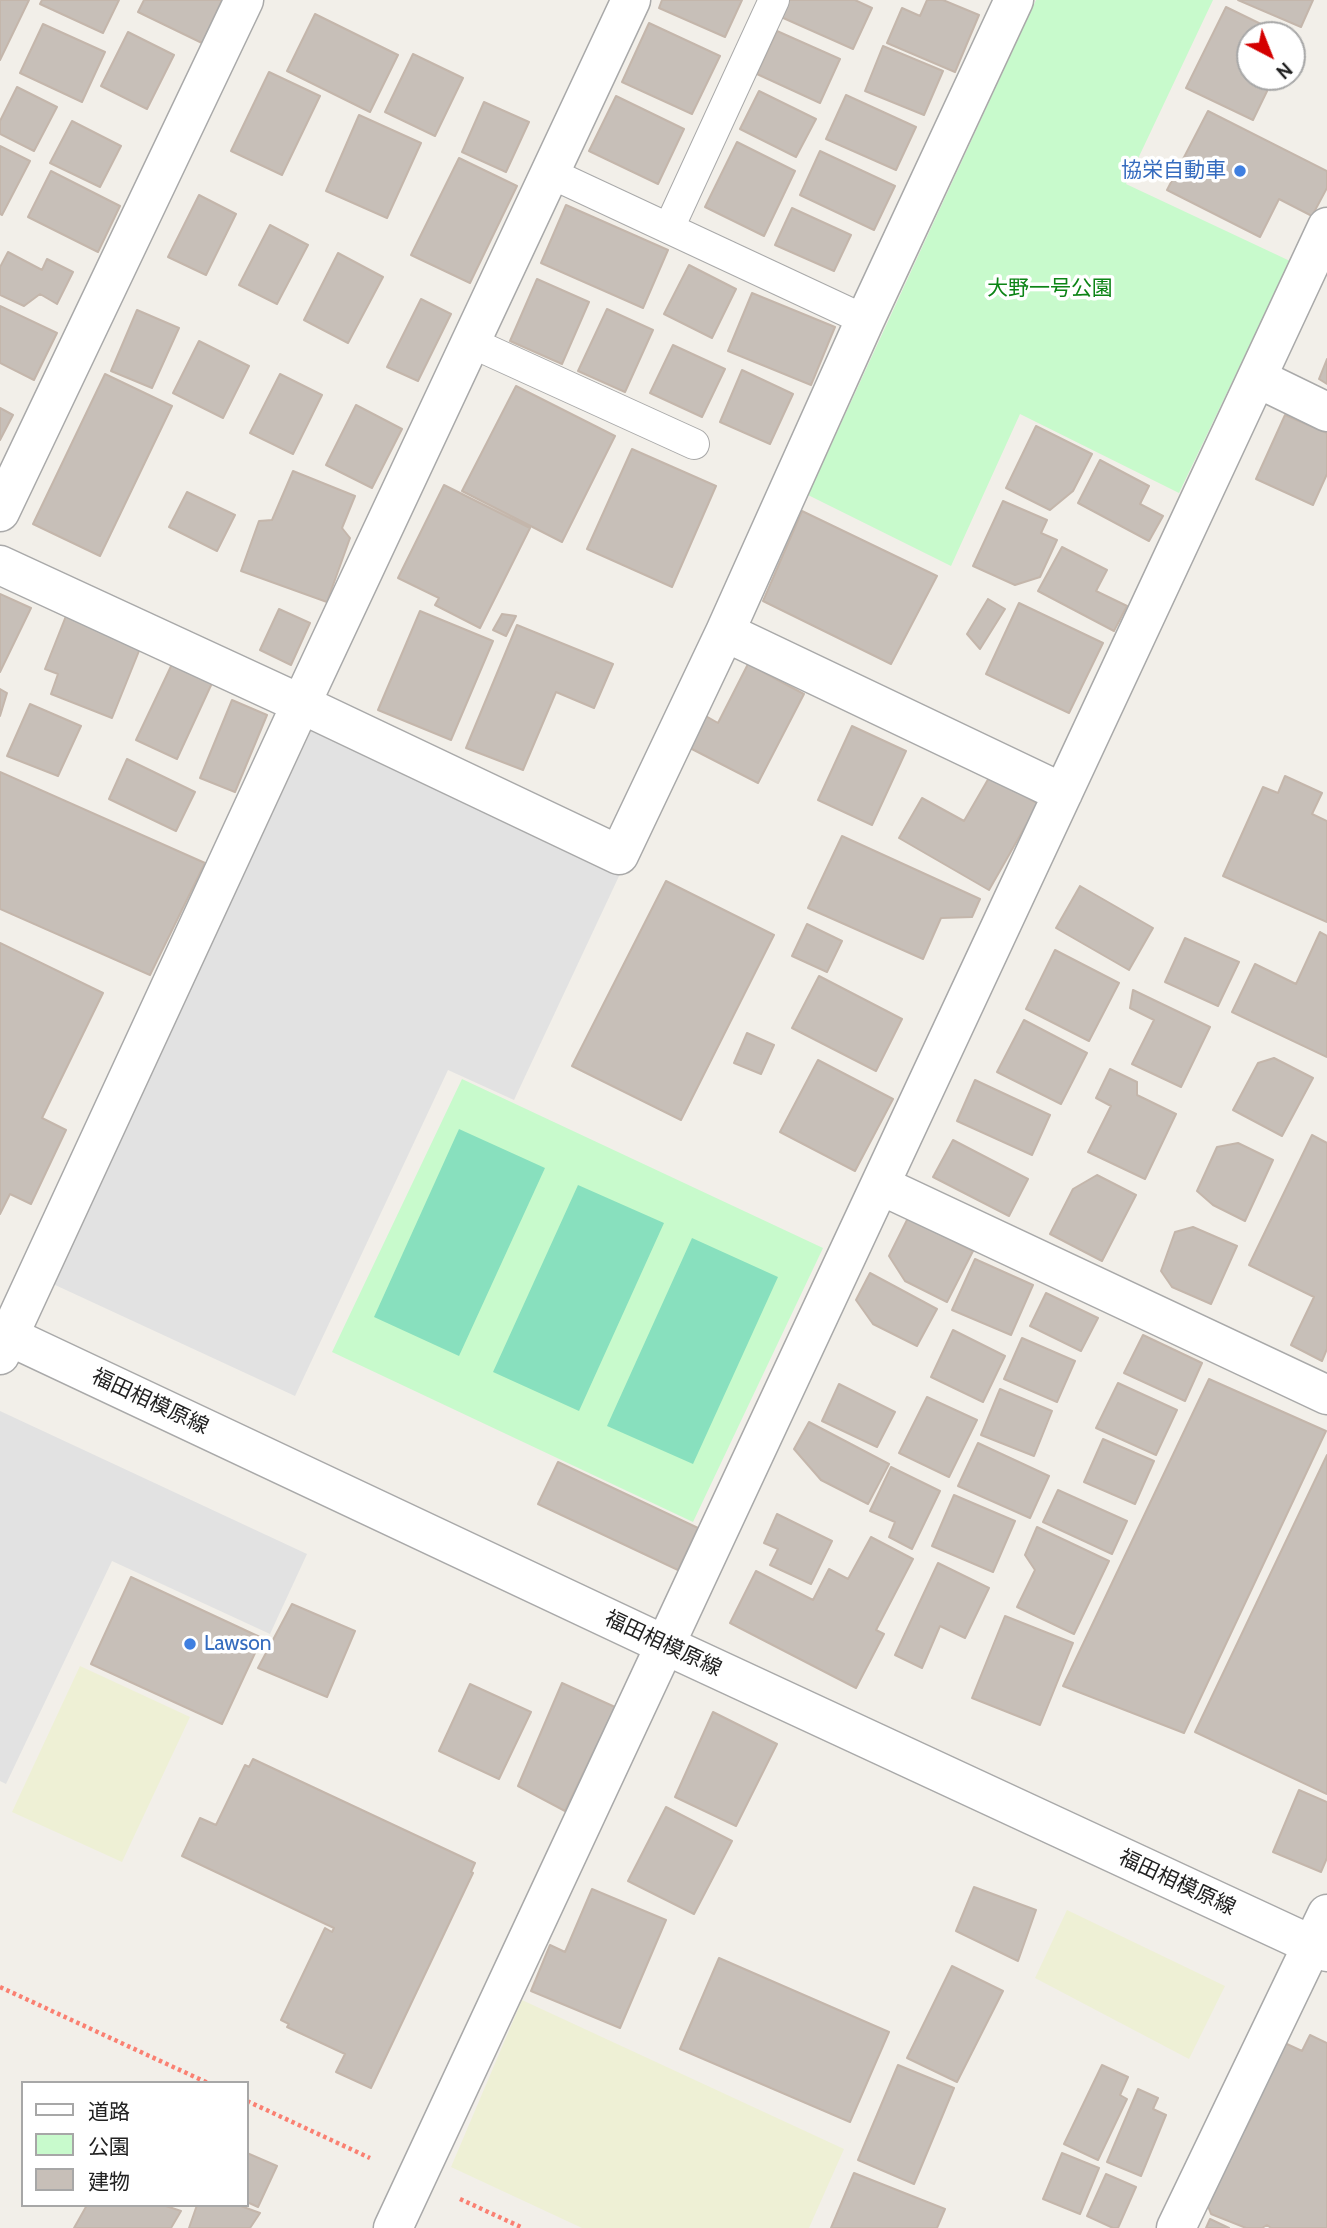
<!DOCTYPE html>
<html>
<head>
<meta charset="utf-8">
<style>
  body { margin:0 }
  #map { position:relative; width:1327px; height:2228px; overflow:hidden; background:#f2efe9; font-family:Cabin,"Noto Sans JP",sans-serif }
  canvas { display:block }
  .legend { position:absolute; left:21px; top:2081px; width:228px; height:126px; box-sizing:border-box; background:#fff; border:2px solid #a7a7a7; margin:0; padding:9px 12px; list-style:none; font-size:21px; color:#222 }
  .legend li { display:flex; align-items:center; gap:14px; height:35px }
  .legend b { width:35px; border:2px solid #a7a7a7 }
  .north { position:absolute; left:1236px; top:21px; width:70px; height:70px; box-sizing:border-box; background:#fff; border:2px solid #a7a7a7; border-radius:50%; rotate:138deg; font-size:19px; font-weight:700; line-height:28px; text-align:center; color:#222 }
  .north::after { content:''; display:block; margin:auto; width:24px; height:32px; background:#d40000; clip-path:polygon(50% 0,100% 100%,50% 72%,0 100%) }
</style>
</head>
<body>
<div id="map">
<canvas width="1327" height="2228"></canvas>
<ul class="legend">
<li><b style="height:9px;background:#fff"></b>道路</li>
<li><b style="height:19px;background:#c8facc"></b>公園</li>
<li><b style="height:19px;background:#c7bfb8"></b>建物</li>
</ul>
<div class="north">N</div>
</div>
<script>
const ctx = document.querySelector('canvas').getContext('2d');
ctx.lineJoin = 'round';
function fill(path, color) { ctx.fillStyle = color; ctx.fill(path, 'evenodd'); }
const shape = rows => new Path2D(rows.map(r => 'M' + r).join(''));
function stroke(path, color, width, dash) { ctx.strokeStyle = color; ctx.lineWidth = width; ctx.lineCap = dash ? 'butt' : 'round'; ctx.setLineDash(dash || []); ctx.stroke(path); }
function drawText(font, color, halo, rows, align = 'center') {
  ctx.font = font + ' Cabin,"Noto Sans JP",sans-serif'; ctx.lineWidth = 7; ctx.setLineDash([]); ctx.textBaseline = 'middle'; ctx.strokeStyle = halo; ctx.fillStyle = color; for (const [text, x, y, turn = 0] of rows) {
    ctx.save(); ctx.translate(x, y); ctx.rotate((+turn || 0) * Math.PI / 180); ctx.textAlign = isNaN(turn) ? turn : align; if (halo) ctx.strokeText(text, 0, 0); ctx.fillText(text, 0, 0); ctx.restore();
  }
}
const farmland = shape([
  [80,1666,190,1717,122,1862,12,1812],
  [1067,1910,1225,1986,1189,2059,1035,1978],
  [522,2000,844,2149,809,2228,582,2228,451,2167]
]);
const park = shape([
  [1036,0,1213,0,1126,184,1290,261,1179,493,1020,414,951,566,808,495],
  [462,1079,823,1248,693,1522,332,1352]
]);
const pitch = shape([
  [459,1129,545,1168,459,1356,374,1317],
  [578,1185,664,1223,579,1411,493,1372],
  [692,1238,778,1277,693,1464,607,1426]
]);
const parking = shape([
  [311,731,620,874,514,1100,448,1070,295,1396,53,1284],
  [0,1411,307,1554,270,1634,112,1561,6,1784,0,1781]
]);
const building = shape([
  [0,0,29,0,0,60,0,0],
  [42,0,119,0,103,33,40,4,42,0],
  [144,0,222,0,202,43,138,12,144,0],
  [662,0,742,0,725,37,659,8,662,0],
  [789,0,855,0,872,8,853,49,781,17,789,0],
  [927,0,943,0,979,15,955,72,887,43,902,8,920,16,927,0],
  [1238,0,1313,0,1301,27,1238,0],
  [1226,7,1267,27,1263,35,1250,35,1250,62,1245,73,1270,85,1253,120,1186,88,1226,7],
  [315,14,398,55,370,112,287,71,315,14],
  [649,23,720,56,692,114,622,82,649,23],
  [43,24,105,52,82,102,20,73,43,24],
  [777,31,840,59,820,103,757,74,777,31],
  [128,32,174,55,147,109,101,86,128,32],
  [883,46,943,71,924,115,865,91,883,46],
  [413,54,463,78,435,136,385,112,413,54],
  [269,72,320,96,282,175,231,151,269,72],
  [17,87,57,107,34,151,0,134,0,121,17,87],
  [759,91,816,119,796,157,740,129,759,91],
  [846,95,916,127,896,170,826,139,846,95],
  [616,96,684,129,658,184,589,151,616,96],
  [484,102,529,122,506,172,462,152,484,102],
  [1208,111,1327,171,1327,188,1312,216,1279,199,1260,237,1167,190,1208,111],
  [359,115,421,143,387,218,326,191,359,115],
  [72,121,121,146,100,187,50,163,72,121],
  [737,142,795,171,764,236,705,207,737,142],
  [0,146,30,161,2,215,0,214,0,146],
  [820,151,895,186,874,230,800,195,820,151],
  [459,158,517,186,470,283,411,255,459,158],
  [51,171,120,206,98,252,28,217,51,171],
  [199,195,236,214,206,275,168,257,199,195],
  [566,205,668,250,643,308,541,263,566,205],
  [792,208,851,235,834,271,775,245,792,208],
  [270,225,308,245,277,304,239,285,270,225],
  [8,252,42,270,47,259,73,272,57,304,40,294,24,306,0,295,0,267,8,252],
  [338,253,383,277,348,343,304,320,338,253],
  [689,265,736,289,712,338,664,314,689,265],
  [537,279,589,302,562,364,510,341,537,279],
  [752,293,835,327,811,385,728,351,752,293],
  [421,299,451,314,418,381,387,367,421,299],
  [0,306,57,333,34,380,0,363,0,306],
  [607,309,653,330,625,392,578,371,607,309],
  [137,310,179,328,152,388,111,371,137,310],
  [199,341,249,366,223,418,173,393,199,341],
  [673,345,725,369,702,417,650,393,673,345],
  [1327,359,1327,384,1319,379,1327,359],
  [742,370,793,394,770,444,720,422,742,370],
  [105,374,172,406,100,556,33,524,105,374],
  [280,374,322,395,293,454,250,433,280,374],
  [516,386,615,436,562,542,462,491,516,386],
  [356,405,402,429,372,488,326,465,356,405],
  [0,408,13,415,0,440,0,408],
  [1285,415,1327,433,1327,474,1313,505,1256,479,1285,415],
  [1036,426,1092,454,1073,491,1050,510,1006,488,1036,426],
  [632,449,716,486,672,587,587,549,632,449],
  [1100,460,1149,486,1140,504,1163,516,1149,541,1078,503,1100,460],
  [293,471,355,496,342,528,350,538,327,602,241,571,259,521,272,520,293,471],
  [444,485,530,528,480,628,435,605,439,598,398,578,444,485],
  [187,492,235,515,217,551,169,527,187,492],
  [1003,501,1047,520,1041,533,1057,540,1040,577,1015,585,973,566,1003,501],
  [802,511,937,576,891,664,763,601,802,511],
  [1062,547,1107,570,1096,591,1127,606,1114,631,1038,591,1062,547],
  [0,594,31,608,0,672,0,594],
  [988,599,1005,609,980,649,967,634,988,599],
  [1019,603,1103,643,1069,713,986,674,1019,603],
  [279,609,310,623,291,665,260,650,279,609],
  [420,611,493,641,451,740,378,710,420,611],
  [502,614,516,616,506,636,493,630,502,614],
  [66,616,141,646,112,718,51,694,58,674,45,669,66,616],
  [517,625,613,664,594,708,556,692,523,770,466,748,517,625],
  [173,662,213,681,177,759,136,740,173,662],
  [748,664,804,694,758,783,688,747,704,715,718,723,748,664],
  [0,689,7,693,0,716,0,689],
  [232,700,267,715,235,792,200,778,232,700],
  [30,704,81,726,58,776,7,756,30,704],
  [852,726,906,751,872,825,818,800,852,726],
  [127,759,195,792,176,831,109,799,127,759],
  [0,772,205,863,150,975,0,909,0,772],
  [990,776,1038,804,989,890,899,838,922,798,964,821,990,776],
  [1285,776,1322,793,1312,814,1327,821,1327,922,1223,876,1263,787,1278,793,1285,776],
  [842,836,980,899,972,917,941,918,923,959,808,908,842,836],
  [666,881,774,935,681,1120,572,1066,666,881],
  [1080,886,1153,928,1129,970,1056,928,1080,886],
  [807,924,842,941,827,972,792,956,807,924],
  [1320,932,1327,936,1327,1057,1232,1012,1255,964,1296,984,1320,932],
  [1185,938,1239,962,1218,1006,1165,982,1185,938],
  [0,943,103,993,42,1118,66,1130,31,1204,10,1194,0,1214,0,943],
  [1055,950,1119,983,1089,1041,1026,1009,1055,950],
  [819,976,902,1019,876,1071,792,1028,819,976],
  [1133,990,1210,1027,1181,1087,1132,1064,1154,1020,1130,1008,1133,990],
  [1024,1020,1087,1053,1061,1104,997,1072,1024,1020],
  [747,1033,774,1045,761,1074,734,1063,747,1033],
  [1274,1058,1313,1078,1282,1136,1233,1110,1258,1063,1274,1058],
  [818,1060,893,1099,855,1171,780,1132,818,1060],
  [1110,1069,1137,1082,1137,1095,1176,1114,1145,1179,1088,1152,1111,1106,1096,1098,1110,1069],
  [975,1080,1050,1115,1032,1155,957,1121,975,1080],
  [1312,1135,1327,1143,1327,1349,1322,1361,1291,1345,1314,1297,1249,1265,1312,1135],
  [953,1140,1028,1179,1009,1216,933,1177,953,1140],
  [1238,1143,1273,1160,1245,1221,1213,1205,1197,1191,1217,1147,1238,1143],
  [1097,1175,1136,1195,1102,1261,1050,1234,1073,1189,1097,1175],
  [908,1218,973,1251,947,1302,905,1281,889,1256,908,1218],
  [1193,1227,1237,1246,1211,1304,1172,1287,1161,1271,1175,1232,1193,1227],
  [975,1259,1033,1285,1011,1335,952,1310,975,1259],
  [870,1273,937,1309,917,1346,873,1324,856,1300,870,1273],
  [1046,1293,1098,1318,1081,1351,1030,1326,1046,1293],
  [953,1330,1005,1356,983,1402,931,1377,953,1330],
  [1143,1335,1202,1363,1185,1401,1124,1373,1143,1335],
  [1022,1338,1075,1361,1057,1402,1004,1379,1022,1338],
  [1209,1379,1326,1431,1184,1733,1063,1686,1209,1379],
  [1118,1383,1177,1410,1156,1455,1096,1428,1118,1383],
  [839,1384,895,1412,877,1447,822,1421,839,1384],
  [1000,1389,1052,1411,1034,1456,981,1435,1000,1389],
  [927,1397,977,1420,949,1477,899,1453,927,1397],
  [809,1422,889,1464,868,1504,821,1480,794,1449,809,1422],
  [1103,1439,1154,1461,1135,1504,1084,1482,1103,1439],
  [978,1443,1049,1476,1030,1518,958,1486,978,1443],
  [1327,1455,1327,1794,1195,1732,1327,1455],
  [558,1462,698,1528,678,1570,538,1504,558,1462],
  [891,1467,940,1491,912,1549,889,1537,895,1522,870,1511,891,1467],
  [1058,1490,1127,1521,1112,1554,1043,1522,1058,1490],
  [954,1495,1015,1521,993,1572,932,1546,954,1495],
  [777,1514,832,1541,811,1584,770,1565,778,1549,764,1543,777,1514],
  [1037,1527,1109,1561,1074,1634,1017,1607,1035,1570,1025,1555,1037,1527],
  [871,1537,913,1559,876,1630,884,1634,856,1688,730,1623,756,1571,813,1600,829,1569,848,1579,871,1537],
  [938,1563,989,1588,965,1638,940,1626,922,1668,895,1655,938,1563],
  [131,1577,262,1638,222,1724,91,1664,131,1577],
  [292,1604,355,1631,327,1697,258,1668,292,1604],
  [1005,1616,1073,1643,1040,1725,972,1698,1005,1616],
  [562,1683,615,1707,565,1811,518,1786,562,1683],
  [470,1684,531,1712,499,1779,439,1751,470,1684],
  [713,1712,777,1744,736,1826,675,1797,713,1712],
  [253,1759,475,1863,471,1872,473,1873,371,2088,336,2072,345,2054,287,2027,289,2024,281,2020,325,1928,332,1932,334,1928,182,1856,200,1818,216,1825,245,1765,249,1767,253,1759],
  [1299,1790,1327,1802,1327,1858,1321,1872,1273,1852,1299,1790],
  [666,1807,732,1841,694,1914,628,1881,666,1807],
  [974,1887,1036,1910,1018,1961,956,1931,974,1887],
  [592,1889,666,1920,620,2028,531,1991,550,1945,565,1952,592,1889],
  [719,1958,889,2032,850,2122,680,2049,719,1958],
  [952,1966,1003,1991,957,2082,907,2058,952,1966],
  [1310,2035,1327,2043,1327,2228,1271,2228,1267,2225,1262,2228,1246,2228,1211,2214,1203,2193,1233,2129,1245,2130,1255,2110,1245,2106,1276,2039,1302,2051,1310,2035],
  [898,2065,954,2088,914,2184,858,2160,898,2065],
  [1102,2065,1128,2077,1120,2095,1127,2099,1098,2160,1064,2144,1102,2065],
  [1138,2089,1158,2098,1153,2109,1166,2115,1141,2176,1107,2162,1138,2089],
  [247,2153,277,2166,258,2207,247,2202,247,2153],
  [1062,2153,1099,2168,1080,2214,1043,2199,1062,2153],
  [854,2173,945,2209,937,2228,831,2228,854,2173],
  [1106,2174,1136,2187,1118,2228,1113,2228,1087,2216,1106,2174],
  [87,2205,163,2205,181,2211,171,2228,74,2228,87,2205],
  [197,2205,238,2205,260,2213,250,2228,189,2228,197,2205],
  [1210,2219,1229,2228,1206,2228,1210,2219]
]);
const path = shape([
  [0,1987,208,2083],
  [247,2101,370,2158],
  [460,2199,523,2228]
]);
const service = shape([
  [550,173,865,320],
  [669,228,774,0],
  [470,342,694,444]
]);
const minor = shape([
  [1257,378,1327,412],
  [0,512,244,0],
  [0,565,301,704,619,855,725,632,865,320,1014,0],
  [725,632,1063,793],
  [880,1185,1327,1395],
  [0,1355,301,704,631,0],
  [393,2228,1327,227],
  [1176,2228,1327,1914]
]);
const tertiary = shape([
  [0,1332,665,1645,1327,1952]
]);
const markers = [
  [1240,171,7,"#3f7fe0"],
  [190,1644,7,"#3f7fe0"]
];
const shopNames = [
  ["協栄自動車",1226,171],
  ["Lawson",204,1644,"left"]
];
const parkNames = [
  ["大野一号公園",1050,289]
];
const streetNames = [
  ["福田相模原線",150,1402,25],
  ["福田相模原線",663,1644,25],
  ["福田相模原線",1177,1883,25]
];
fill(farmland, '#eef0d5');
fill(park, '#c8facc');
fill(pitch, '#88e0be');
fill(parking, '#e2e2e2');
fill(building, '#c7bfb8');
stroke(building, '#c4b6ab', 2);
stroke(service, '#a9a9a9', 32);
stroke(minor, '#a9a9a9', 41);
stroke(tertiary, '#a9a9a9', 41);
stroke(path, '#fa8072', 4.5, [3.5, 3.5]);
stroke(service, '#fff', 30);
stroke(minor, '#fff', 38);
stroke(tertiary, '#fff', 38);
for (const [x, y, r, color] of markers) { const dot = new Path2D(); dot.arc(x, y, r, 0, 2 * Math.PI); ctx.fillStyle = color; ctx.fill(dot); stroke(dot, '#fff', 2.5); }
drawText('21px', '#366cbe', '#fff', shopNames, 'right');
drawText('21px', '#0c8416', '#fff', parkNames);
drawText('21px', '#222', '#fff', streetNames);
</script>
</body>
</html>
